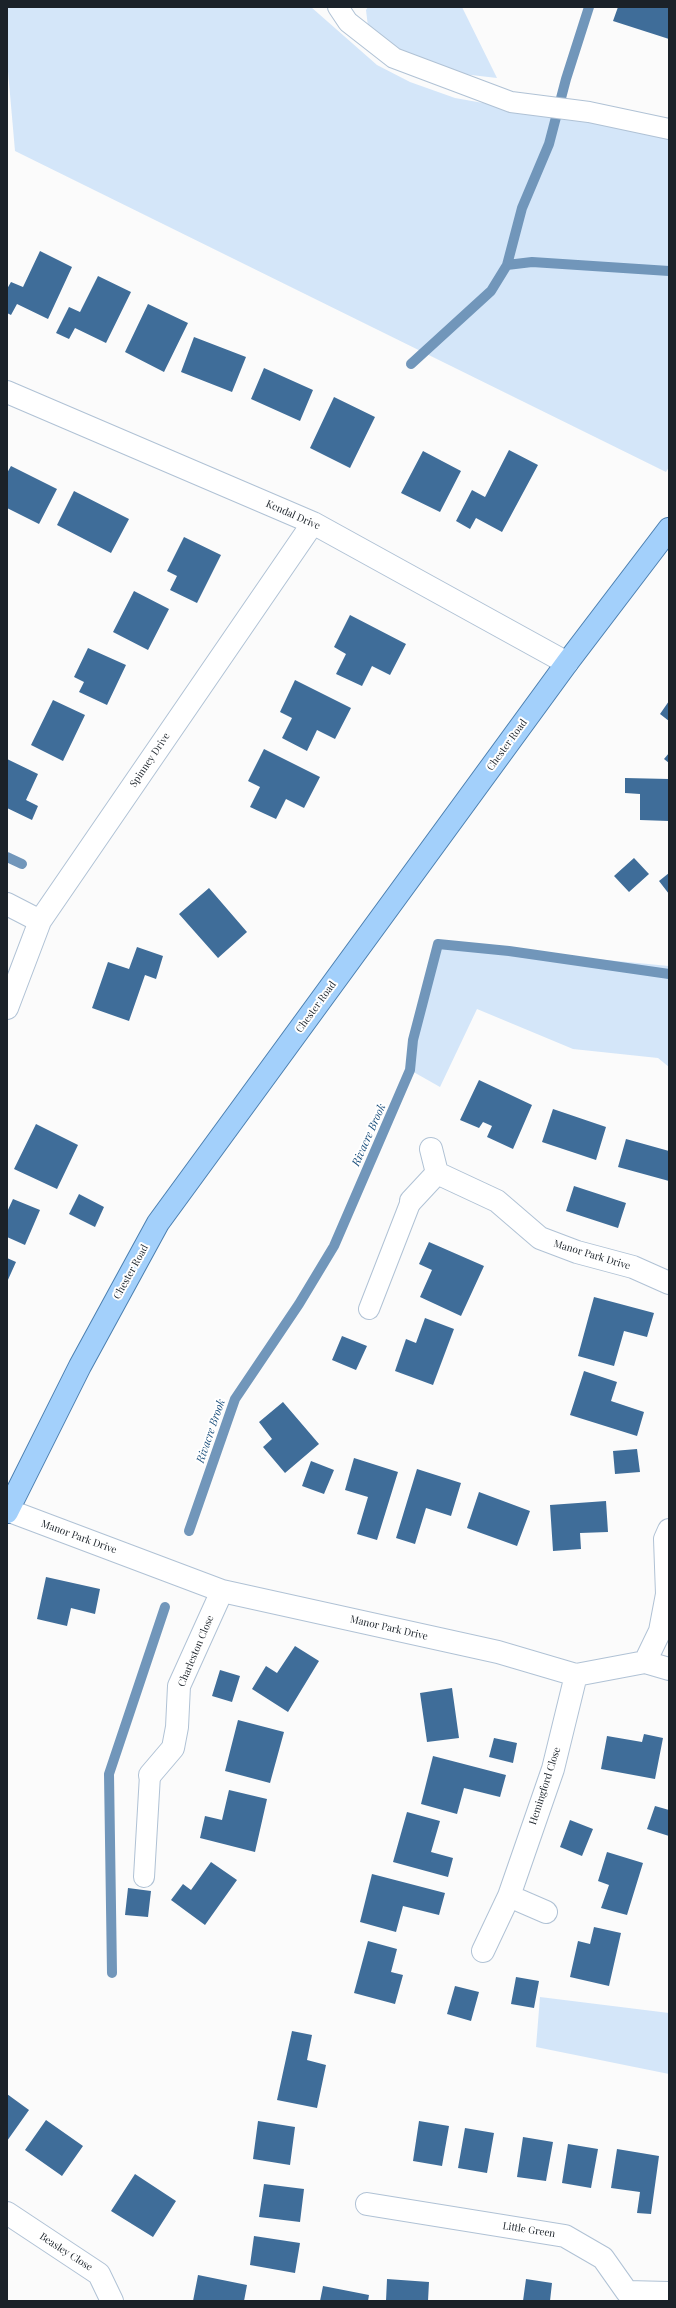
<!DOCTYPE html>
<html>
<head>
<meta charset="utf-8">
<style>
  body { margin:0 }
  #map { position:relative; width:676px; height:2308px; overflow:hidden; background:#fbfbfb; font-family:"Playfair Display",serif }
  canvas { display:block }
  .frame { position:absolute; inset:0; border:8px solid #1b2229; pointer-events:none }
</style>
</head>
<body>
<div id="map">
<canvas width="676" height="2308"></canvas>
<div class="frame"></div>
</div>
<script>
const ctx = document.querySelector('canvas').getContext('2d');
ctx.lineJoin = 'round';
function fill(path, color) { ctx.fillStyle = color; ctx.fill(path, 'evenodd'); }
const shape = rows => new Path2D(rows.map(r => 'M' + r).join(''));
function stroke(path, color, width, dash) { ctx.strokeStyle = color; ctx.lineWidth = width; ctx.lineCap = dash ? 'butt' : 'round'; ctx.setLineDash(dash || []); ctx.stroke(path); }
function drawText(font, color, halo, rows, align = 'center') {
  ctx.font = font + ' "Playfair Display",serif'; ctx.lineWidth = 4; ctx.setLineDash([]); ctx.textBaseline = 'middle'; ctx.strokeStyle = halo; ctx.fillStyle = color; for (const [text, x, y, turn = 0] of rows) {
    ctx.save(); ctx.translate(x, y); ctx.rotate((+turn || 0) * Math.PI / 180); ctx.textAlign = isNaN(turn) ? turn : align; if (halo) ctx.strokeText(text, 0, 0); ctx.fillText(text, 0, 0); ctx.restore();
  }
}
const green = shape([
  [7,7,311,7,377,65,410,82,455,98,669,136,669,467,666,472,15,151,7,60],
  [368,7,462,7,497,78,454,73,410,61,369,35,366,10],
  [438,944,669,966,669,1067,658,1058,573,1049,477,1009,440,1087,410,1070,413,1040],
  [540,1997,669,2013,669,2074,536,2047]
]);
const stream = shape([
  [507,265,532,262,669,271],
  [411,364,491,291,507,265,522,208,549,144,566,79,589,7],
  [7,857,22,864],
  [189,1531,235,1399,299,1304,334,1246,410,1070,413,1040,438,944,509,951,669,974],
  [112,1973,109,1774,165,1607]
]);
const building = shape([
  [618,7,669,7,669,39,613,21],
  [40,251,72,267,48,319,17,304,11,315,7,313,7,289,11,282,23,287],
  [98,276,131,292,106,343,75,328,69,339,56,333,69,307,80,312],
  [148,304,188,323,164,372,125,352],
  [194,337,246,357,232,392,181,372],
  [264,368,313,390,300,421,251,399],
  [334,397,375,417,350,468,310,448],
  [509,450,538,465,502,532,476,518,470,529,456,521,472,490,485,497],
  [423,451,461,471,440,512,401,493],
  [11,466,57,489,39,524,7,508,7,473],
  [74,491,129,519,111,553,57,525],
  [184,537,221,555,197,603,170,590,177,576,167,571],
  [134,591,169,609,148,650,113,632],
  [350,615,406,644,390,675,372,666,362,686,336,674,346,654,334,647],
  [88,648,126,665,107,705,79,692,84,682,74,677],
  [295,680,351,708,335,739,317,730,307,751,282,738,292,718,280,712],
  [53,700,85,715,63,761,31,745],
  [669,701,669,721,660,714],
  [264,749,320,777,304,808,286,799,276,819,250,807,260,787,248,781],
  [669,753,669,763,664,759],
  [7,759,38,774,26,800,38,806,32,820,7,808],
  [625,778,669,779,669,821,640,820,640,794,625,793],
  [634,858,649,874,629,892,614,876],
  [669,873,669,894,659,881],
  [209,888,247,932,218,958,179,914],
  [137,947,163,956,156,979,145,975,129,1021,92,1008,108,962,129,969],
  [479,1080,532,1105,513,1149,487,1137,492,1126,483,1122,479,1128,460,1120],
  [553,1109,606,1127,596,1160,542,1142],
  [36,1124,78,1145,57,1189,14,1169],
  [626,1139,669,1151,669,1181,618,1167],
  [574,1186,626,1203,618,1228,566,1211],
  [79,1194,104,1207,95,1227,69,1214],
  [13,1199,40,1210,25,1245,7,1237,7,1212],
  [429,1242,484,1266,461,1316,420,1297,432,1270,419,1264],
  [7,1258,16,1262,7,1282],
  [594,1297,654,1313,647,1337,624,1331,614,1366,578,1356],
  [425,1318,454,1329,433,1385,395,1371,406,1339,416,1343],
  [342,1336,367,1346,356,1370,332,1360],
  [584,1371,617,1382,611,1401,644,1412,637,1436,570,1415],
  [283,1402,319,1444,285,1473,263,1447,272,1439,259,1422],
  [637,1449,640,1472,615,1474,613,1451],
  [354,1458,398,1472,377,1540,357,1534,368,1497,345,1490],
  [311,1461,334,1470,324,1494,302,1486],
  [417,1469,461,1483,451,1516,426,1508,415,1544,396,1538],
  [479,1492,530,1511,517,1546,467,1528],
  [606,1501,608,1532,580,1533,581,1549,553,1551,550,1505],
  [46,1577,100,1589,95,1614,71,1608,67,1626,37,1619],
  [295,1646,319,1661,288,1712,252,1689,266,1666,277,1673],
  [220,1670,240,1676,232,1702,212,1696],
  [452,1688,459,1738,427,1742,420,1693],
  [238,1720,284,1732,270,1783,225,1771],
  [644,1734,663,1738,655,1779,601,1769,607,1736,642,1742],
  [494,1738,517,1743,513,1763,489,1757],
  [433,1756,506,1775,500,1797,464,1788,457,1814,421,1804],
  [229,1790,267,1799,255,1852,200,1838,205,1816,222,1820],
  [655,1806,669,1810,669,1836,647,1829],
  [407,1812,440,1821,431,1852,453,1858,448,1877,393,1862],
  [570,1820,593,1829,582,1856,560,1847],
  [607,1852,643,1863,627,1915,601,1908,609,1885,598,1881],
  [211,1862,237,1880,205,1925,171,1900,183,1884,191,1890],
  [372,1874,445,1893,439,1915,403,1906,396,1932,360,1922],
  [128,1888,151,1891,148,1917,125,1915],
  [594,1927,621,1933,609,1986,570,1977,578,1941,590,1944],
  [368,1941,397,1949,391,1972,403,1975,395,2004,354,1993],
  [516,1977,539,1981,534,2008,511,2004],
  [455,1986,479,1992,471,2021,447,2014],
  [292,2031,312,2035,307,2060,326,2065,317,2108,277,2100],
  [7,2094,29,2110,7,2141],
  [46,2120,83,2146,62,2176,25,2150],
  [258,2121,295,2127,290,2165,253,2159],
  [419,2121,449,2126,442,2166,413,2161],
  [465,2128,494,2133,487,2173,458,2168],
  [523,2137,553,2142,546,2181,517,2177],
  [568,2144,598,2149,591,2188,562,2183],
  [617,2149,659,2156,651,2214,637,2213,640,2192,611,2188],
  [135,2174,176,2201,153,2237,111,2211],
  [264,2184,304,2189,300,2222,259,2217],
  [254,2236,300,2243,295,2273,250,2265],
  [198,2275,247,2285,244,2301,193,2301],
  [387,2279,429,2282,428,2301,386,2301],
  [526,2279,552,2283,550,2301,523,2301],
  [323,2286,369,2295,368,2301,320,2301]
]);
const service = shape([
  [338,7,348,22,394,58,511,102,589,112,669,129],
  [369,1309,411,1201],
  [144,1877,150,1775]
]);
const minor = shape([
  [7,392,313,523,567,663],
  [7,904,40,921],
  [7,1008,40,921,313,523],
  [431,1149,437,1173],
  [411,1201,437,1173,497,1201,540,1238,577,1252,633,1267,669,1283],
  [7,1510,222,1591,498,1652,576,1675,645,1662,660,1631,667,1594,665,1539,669,1530],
  [645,1662,669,1669],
  [150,1775,173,1748,177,1727,179,1686,222,1591],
  [546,1912,509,1896,553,1769,576,1675],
  [483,1951,509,1896],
  [367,2204,565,2236,603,2258,627,2292,669,2293],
  [7,2213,99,2274,112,2301]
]);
const primary = shape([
  [7,1512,80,1366,158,1223,567,663,669,529]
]);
const streetNames = [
  ["Kendal Drive",293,515,24],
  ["Chester Road",507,745,-54],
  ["Spinney Drive",150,760,-56],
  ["Chester Road",316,1007,-54],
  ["Manor Park Drive",592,1255,17],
  ["Chester Road",131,1272,-61],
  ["Manor Park Drive",79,1537,20],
  ["Manor Park Drive",389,1628,13],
  ["Charleston Close",196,1651,-67],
  ["Hemingford Close",545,1786,-72],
  ["Little Green",529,2230,9],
  ["Beasley Close",66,2252,33]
];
const waterNames = [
  ["Rivacre Brook",369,1135,-66],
  ["Rivacre Brook",211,1431,-71]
];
fill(green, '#d4e6f9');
stroke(stream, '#7196ba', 10);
fill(building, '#3f6d99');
stroke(service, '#b0c2d5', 22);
stroke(minor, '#b0c2d5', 24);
stroke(primary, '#4b7fb0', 24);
stroke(service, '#fff', 20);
stroke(minor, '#fff', 22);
stroke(primary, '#a3d0fb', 22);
drawText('10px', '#1b2229', '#fff', streetNames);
drawText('italic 11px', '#1a4e7b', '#fff', waterNames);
</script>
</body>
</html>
